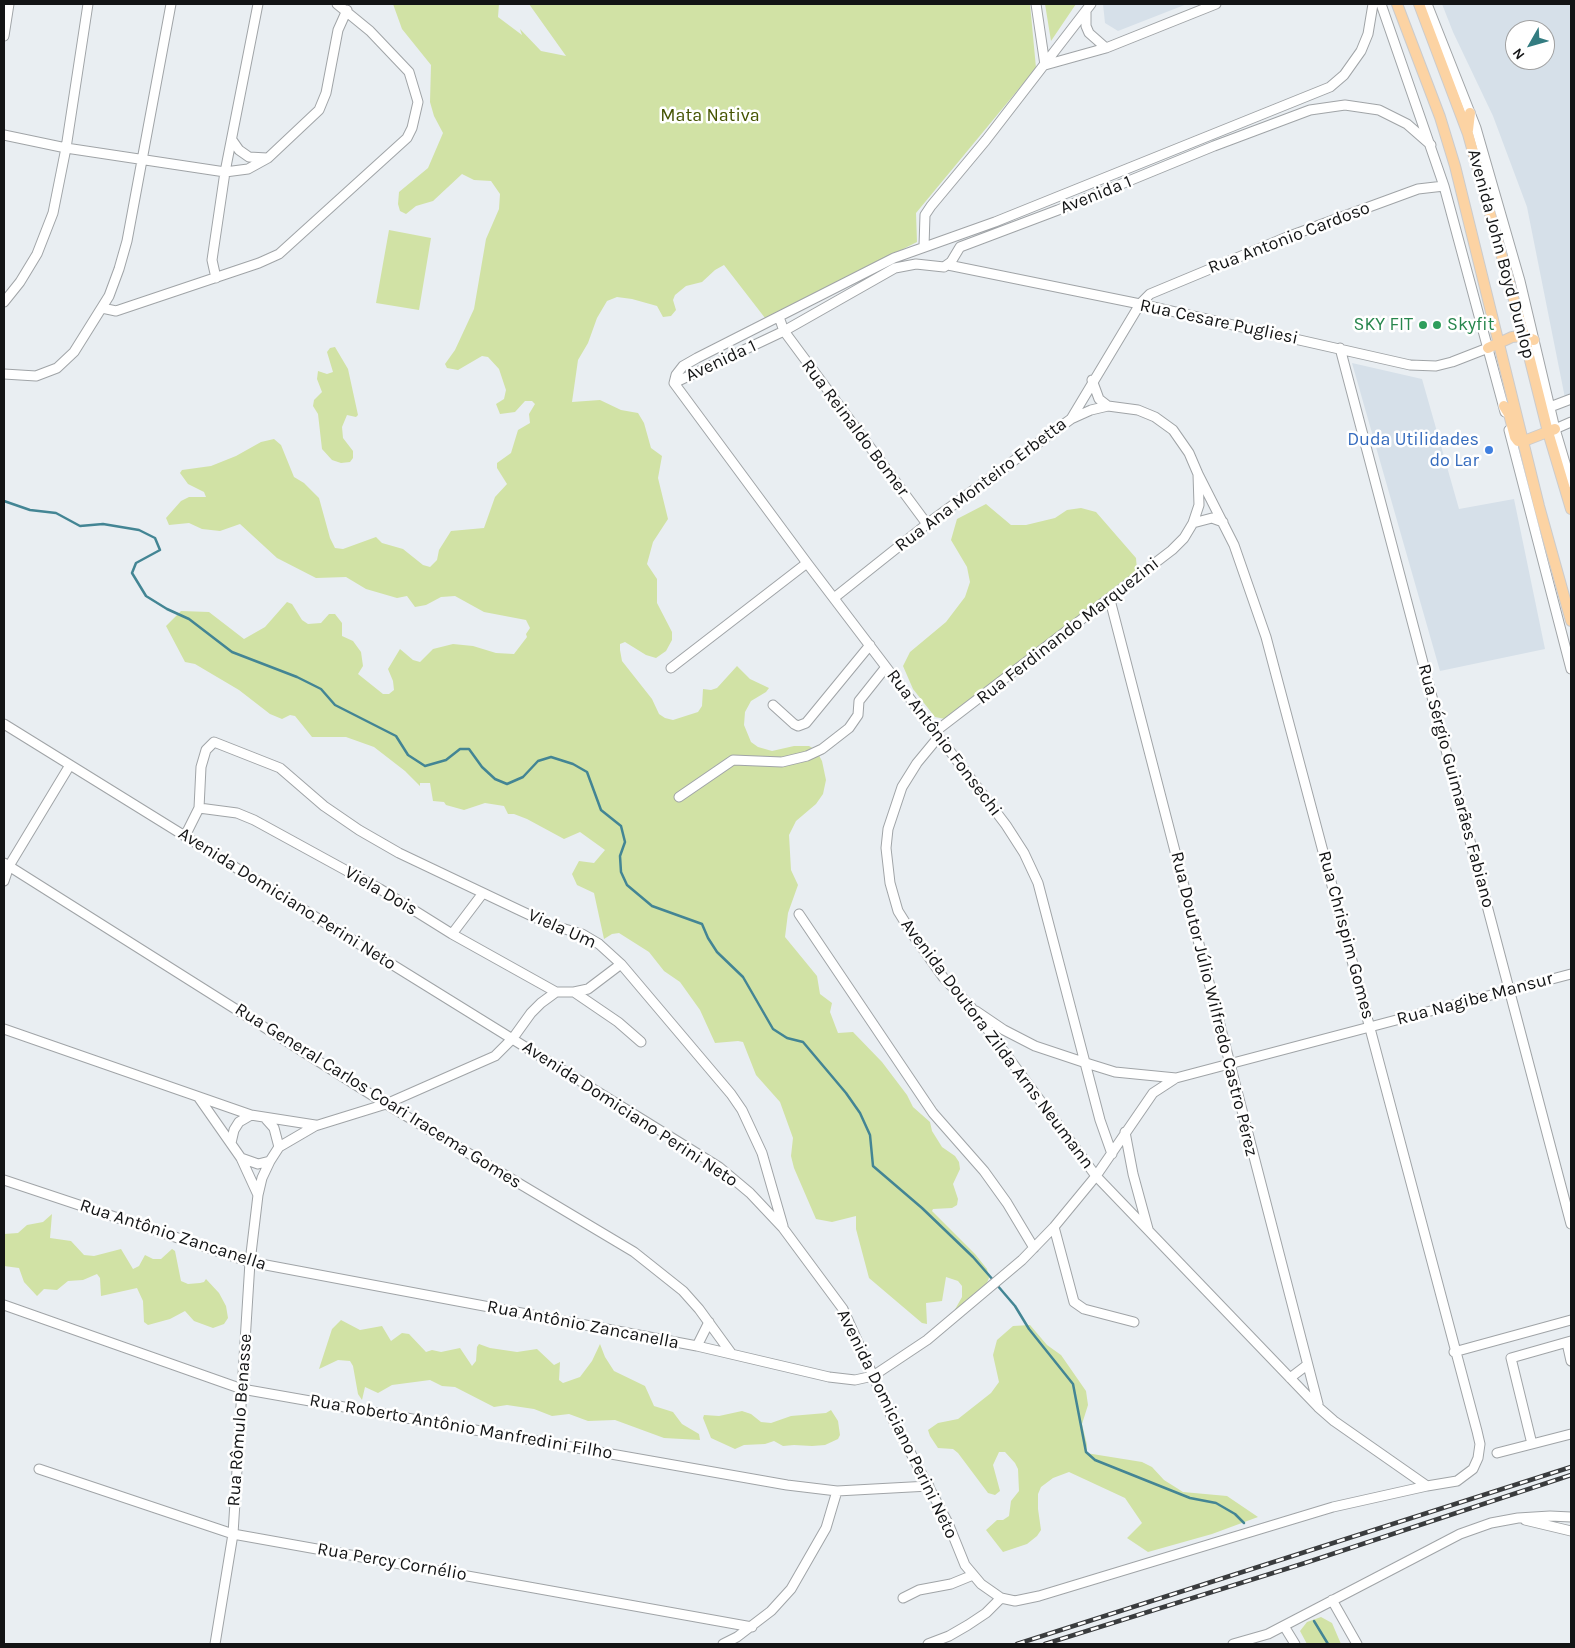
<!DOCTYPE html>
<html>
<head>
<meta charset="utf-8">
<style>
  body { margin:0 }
  #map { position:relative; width:1575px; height:1648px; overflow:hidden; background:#e9eef2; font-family:Karla,sans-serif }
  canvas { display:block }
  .frame { position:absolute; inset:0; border:5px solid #131415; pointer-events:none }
  .north { position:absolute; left:1505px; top:20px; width:50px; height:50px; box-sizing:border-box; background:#fff; border:1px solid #a1a1a1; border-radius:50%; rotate:232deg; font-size:14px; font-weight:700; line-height:20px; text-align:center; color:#131415 }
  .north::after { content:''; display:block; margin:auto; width:18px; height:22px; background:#337c81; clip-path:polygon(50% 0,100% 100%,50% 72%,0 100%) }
</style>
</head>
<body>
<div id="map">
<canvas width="1575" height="1648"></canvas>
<div class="frame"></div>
<div class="north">N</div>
</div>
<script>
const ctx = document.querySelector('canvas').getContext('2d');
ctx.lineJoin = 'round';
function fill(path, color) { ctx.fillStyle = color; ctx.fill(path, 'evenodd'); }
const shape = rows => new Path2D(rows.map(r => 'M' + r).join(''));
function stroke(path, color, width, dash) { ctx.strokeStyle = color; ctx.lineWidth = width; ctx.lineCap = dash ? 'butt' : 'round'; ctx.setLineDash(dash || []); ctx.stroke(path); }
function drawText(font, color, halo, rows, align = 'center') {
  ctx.font = font + ' Karla,sans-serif'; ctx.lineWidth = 5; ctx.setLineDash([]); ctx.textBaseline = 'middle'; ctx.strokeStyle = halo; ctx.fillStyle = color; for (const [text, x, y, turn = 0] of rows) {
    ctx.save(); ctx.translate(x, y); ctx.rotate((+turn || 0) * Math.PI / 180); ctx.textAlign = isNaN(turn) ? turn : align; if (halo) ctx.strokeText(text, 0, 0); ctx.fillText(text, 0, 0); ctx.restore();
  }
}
const built = shape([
  [1103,4,1187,4,1118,31,1105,23],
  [1442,4,1571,4,1571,395,1565,398,1527,207,1493,116,1453,32],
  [1515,30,1545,30,1545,60,1515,60],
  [1352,363,1422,379,1459,509,1514,499,1545,649,1440,671]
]);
const green = shape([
  [393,4,499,4,498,17,522,35,520,29,541,51,566,56,529,4,1030,4,1036,68,916,213,917,242,765,318,724,265,715,270,702,282,686,286,675,295,673,300,676,310,671,316,663,317,657,306,632,299,617,297,607,301,597,318,588,343,578,360,572,402,600,400,621,410,638,413,644,423,651,448,662,456,658,478,668,519,653,542,647,564,657,579,657,603,672,632,672,640,666,651,656,658,646,655,625,642,620,644,620,650,622,661,652,699,659,714,665,718,673,720,698,712,702,706,703,689,711,690,717,688,737,666,750,679,769,688,766,692,751,701,745,712,744,725,751,742,758,747,772,751,794,746,809,746,816,750,822,761,826,780,823,794,816,804,796,821,789,835,791,870,798,885,788,913,785,937,817,976,820,994,832,1003,830,1012,838,1033,853,1032,882,1062,907,1095,913,1107,930,1122,932,1131,942,1147,955,1156,959,1162,960,1169,953,1184,958,1199,957,1205,952,1208,933,1209,932,1211,975,1254,987,1269,989,1278,986,1285,953,1313,962,1297,962,1286,958,1281,946,1277,942,1301,926,1303,927,1324,922,1323,869,1278,856,1229,856,1216,832,1222,816,1219,794,1168,791,1156,793,1138,780,1102,756,1075,743,1042,738,1041,715,1043,700,1010,680,982,664,971,649,952,619,933,612,934,604,939,594,893,577,885,572,874,579,861,594,863,605,850,580,832,564,839,527,819,514,814,508,814,504,806,485,803,464,810,446,805,444,802,433,801,430,783,420,783,420,786,405,771,374,747,346,737,312,737,295,716,290,715,282,719,270,714,239,690,195,664,185,662,166,626,181,611,209,612,244,639,265,627,287,602,292,604,302,620,308,624,321,623,329,614,335,614,342,623,342,636,353,641,361,652,363,666,358,674,383,694,389,694,394,690,393,681,388,669,400,649,413,660,420,662,433,649,453,644,473,646,496,653,514,654,527,637,526,634,530,628,526,620,484,612,455,596,441,597,426,605,415,607,407,596,397,598,366,589,346,577,316,578,277,558,240,524,220,531,202,529,189,523,169,525,166,518,181,501,189,497,206,497,204,492,188,484,180,473,182,470,211,466,236,456,261,442,274,439,281,445,294,477,304,483,319,498,330,538,335,548,343,549,376,537,382,543,403,549,423,565,430,567,437,560,439,550,451,531,484,528,495,497,507,484,497,468,497,463,511,453,518,430,530,423,529,414,535,404,532,401,525,401,515,412,500,414,496,404,504,399,506,390,499,369,488,357,482,356,458,370,447,368,445,364,455,350,474,309,486,239,499,209,500,194,491,181,474,180,462,174,433,201,416,206,406,214,400,211,398,204,399,192,428,168,443,133,434,116,430,102,431,65,402,29],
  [1045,4,1076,4,1051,41],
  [389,230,431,238,419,310,376,303],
  [335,347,348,369,358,415,356,417,347,415,342,427,343,438,353,451,353,458,350,462,341,463,332,460,322,449,318,414,313,406,314,400,322,392,317,379,318,371,327,374,333,372,327,352,330,348],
  [986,504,1011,525,1026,525,1055,518,1067,510,1081,508,1096,512,1136,558,1137,571,1132,579,945,719,935,717,913,689,903,666,910,652,946,622,965,597,970,582,967,567,951,540,957,519],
  [52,1214,50,1238,71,1241,84,1255,94,1256,121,1249,133,1269,139,1266,145,1255,153,1259,161,1259,172,1249,175,1251,181,1281,188,1284,200,1283,204,1282,206,1279,219,1293,226,1306,228,1318,224,1324,213,1328,194,1321,185,1311,170,1319,148,1325,144,1322,143,1301,137,1288,101,1296,100,1278,97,1274,83,1280,68,1281,57,1290,44,1289,37,1296,24,1282,19,1268,4,1266,4,1234,18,1233,27,1225,43,1222],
  [341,1320,360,1330,382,1326,391,1341,402,1333,409,1334,426,1352,432,1350,441,1352,460,1348,472,1366,476,1361,477,1347,479,1344,490,1348,517,1352,537,1349,554,1365,560,1362,559,1380,563,1383,580,1377,592,1361,600,1344,605,1357,614,1371,645,1386,654,1406,673,1412,682,1424,699,1434,700,1440,664,1438,615,1420,588,1421,569,1414,552,1416,534,1409,507,1405,494,1407,455,1387,442,1386,430,1380,392,1385,378,1393,365,1387,362,1400,358,1394,353,1366,350,1361,338,1360,319,1369,332,1329],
  [1030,1325,1047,1345,1061,1355,1086,1391,1088,1405,1082,1424,1087,1445,1086,1453,1142,1462,1152,1467,1164,1480,1183,1492,1227,1496,1258,1517,1212,1534,1148,1552,1127,1538,1142,1523,1125,1498,1069,1472,1053,1478,1041,1487,1038,1494,1038,1509,1041,1530,1037,1536,1027,1544,1003,1552,986,1530,997,1520,1003,1520,1009,1516,1011,1501,1019,1491,1018,1469,1015,1463,1005,1452,999,1452,993,1465,1000,1491,995,1495,988,1493,958,1453,953,1449,938,1448,930,1436,928,1430,938,1423,958,1419,991,1393,999,1382,993,1355,997,1340,1013,1326],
  [831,1410,838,1421,840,1435,838,1439,825,1445,812,1446,794,1445,783,1446,774,1441,765,1444,744,1445,735,1449,711,1438,703,1418,704,1415,719,1416,742,1411,751,1414,761,1422,771,1423,791,1416,826,1413],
  [1321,1617,1332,1623,1341,1644,1307,1644,1300,1631,1307,1622]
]);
const stream = shape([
  [4,501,30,510,56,513,80,526,103,524,139,530,155,538,160,550,136,563,132,573,146,596,167,609,189,619,232,652,297,677,321,689,335,705,396,736,408,755,425,766,446,760,460,749,469,749,482,767,495,779,507,784,523,777,538,761,551,757,573,764,587,772,601,810,621,826,625,842,620,856,621,872,627,885,652,906,702,924,708,938,717,952,743,977,773,1029,787,1038,803,1042,846,1093,860,1113,870,1135,873,1166,922,1208,973,1257,994,1281],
  [997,1285,1015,1306,1029,1329,1073,1384,1086,1452,1095,1460,1190,1498,1216,1503,1235,1514,1244,1523],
  [1314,1621,1328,1644]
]);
const minor = shape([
  [1036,4,1045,65],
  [1381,4,1444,186,1505,412],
  [1427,4,1476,128,1520,281,1555,429,1571,483],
  [1086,12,1086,26,1089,33,1106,48],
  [4,36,9,4],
  [1045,65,1106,48,1216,4],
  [4,135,66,148,225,172,248,169,268,158,319,110,326,93,338,30,347,10],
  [232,140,239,150,249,157,267,158],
  [924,246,925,215,931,206,986,140,1091,4],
  [948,265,1140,304,1410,365,1436,366,1452,362,1488,348],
  [216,278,212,260,225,172,258,4],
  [4,302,20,282,37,254,53,213,66,148,88,4],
  [102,308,116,311,259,263,279,254,407,138,412,128,418,102,409,72,370,31,337,4],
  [779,317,784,331,927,524],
  [1340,348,1571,1224],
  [4,374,36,376,57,368,74,352,109,296,119,269,127,241,171,4],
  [1092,380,1099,399,1108,406],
  [674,383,807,563,1006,825,1024,853,1038,883,1100,1120,1112,1154],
  [674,383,784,331,895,268,916,264,944,267,951,262,960,247,1058,210,1214,146,1310,110,1345,105,1379,110,1407,124,1431,145],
  [674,383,676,375,683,366,697,358,894,258,995,222,1330,87,1344,75,1361,51,1368,34,1373,4],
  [1550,407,1571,399],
  [1071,419,1091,410,1108,406,1138,410,1155,417,1173,430,1189,453,1198,474,1199,505,1193,523,1184,538,1172,550,936,731,936,740,917,763,902,787,888,829,886,848,890,883,898,911,913,935,943,977,971,1007,1096,1176,1318,1407,1334,1421,1427,1486,1457,1481,1473,1469,1478,1458,1480,1444,1477,1431,1266,637,1234,545,1198,474],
  [1555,429,1571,422],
  [1509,430,1571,669],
  [1193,523,1212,518,1223,522],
  [834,598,927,524,1071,419,1140,304,1150,294,1287,237,1418,189,1444,186],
  [1110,600,1318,1404],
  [671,668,807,563],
  [773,705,794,724,798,726,806,723,870,645],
  [4,724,719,1167,750,1193,783,1228,843,1309,892,1418,948,1523,965,1565,981,1584,1001,1598,1015,1601,1039,1596,1333,1507,1427,1486],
  [679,797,733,760,782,762,807,756,822,749,849,728,858,715,859,701,886,667],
  [199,808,237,813,254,820,380,889,452,934,556,992],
  [185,836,199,808,201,767,206,750,214,742,280,768,324,806,359,830,399,853,519,910,551,925,582,934,599,944,621,964,731,1094,742,1110,762,1153,783,1226],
  [4,863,386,1104,634,1252,683,1291,699,1309,731,1353],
  [4,881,9,866,70,765],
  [799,914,933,1113,984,1171,1007,1203,1034,1248],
  [452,934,483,893],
  [574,992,618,1022,641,1042],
  [976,1011,1004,1030,1035,1046,1086,1063,1115,1072,1176,1078],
  [4,1029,251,1115,315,1125],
  [199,1098,241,1158,258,1195],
  [266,1119,274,1128,279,1147],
  [1125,1132,1133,1174,1148,1229],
  [231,1143,234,1130,239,1122,251,1115],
  [241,1158,258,1164,270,1161],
  [4,1180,250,1262,697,1346,829,1377,855,1380,873,1376,927,1340,1022,1260,1054,1227,1096,1176,1153,1093,1176,1078,1571,974],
  [1054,1227,1074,1302,1084,1309,1134,1322],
  [4,1305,242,1389,787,1485,837,1491,929,1486],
  [1567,1343,1571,1361],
  [697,1346,709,1322],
  [1454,1352,1571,1320],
  [1290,1378,1307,1365],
  [1532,1444,1511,1358,1571,1341],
  [1497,1453,1571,1434],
  [39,1469,233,1534,752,1627],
  [1525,1520,1571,1531],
  [903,1598,919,1590,951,1584,973,1575],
  [1332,1600,1357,1644],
  [1284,1626,1295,1644],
  [215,1644,233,1534,250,1262,258,1195,262,1178,270,1161,279,1147,315,1126,386,1104,495,1056,513,1038,531,1013,541,1003,556,992,574,992,588,989,621,964],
  [723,1644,737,1637,771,1611,791,1589,826,1528,837,1491],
  [928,1644,949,1636,968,1625,986,1613,1001,1598],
  [1233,1644,1268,1634,1460,1534,1491,1523,1518,1518,1550,1516,1571,1517]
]);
const major = shape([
  [1397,4,1440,117,1455,166,1539,506,1571,621],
  [1419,4,1468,134,1524,336,1548,432,1571,509],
  [1468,130,1470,113],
  [1488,348,1512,337,1524,336,1534,340],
  [1504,406,1509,414,1515,437,1518,441,1524,441,1555,429]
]);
const rail = shape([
  [1017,1644,1571,1467],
  [1045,1644,1305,1563,1571,1475]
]);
const markers = [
  [1423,325,5,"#2e9e5b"],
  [1437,325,5,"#2e9e5b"],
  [1489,450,5,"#3f7fe0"]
];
const parkNames = [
  ["Mata Nativa",710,116]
];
const streetNames = [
  ["Avenida 1",1096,195,-22],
  ["Rua Antonio Cardoso",1289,238,-21],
  ["Avenida John Boyd Dunlop",1501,254,75],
  ["Rua Cesare Pugliesi",1219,322,12],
  ["Avenida 1",721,361,-25],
  ["Rua Reinaldo Bomer",855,428,53],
  ["Rua Ana Monteiro Erbetta",981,485,-37],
  ["Rua Ferdinando Marquezini",1068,631,-38],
  ["Rua Antônio Fonsechi",944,743,53],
  ["Rua Sérgio Guimarães Fabiano",1456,786,75],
  ["Viela Dois",381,891,30],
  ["Avenida Domiciano Perini Neto",287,899,32],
  ["Viela Um",562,929,24],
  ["Rua Chrispim Gomes",1346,935,75],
  ["Rua Nagibe Mansur",1475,999,-15],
  ["Rua Doutor Júlio Wilfredo Castro Pérez",1214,1004,76],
  ["Avenida Doutora Zilda Arns Neumann",997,1044,53],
  ["Rua General Carlos Coari Iracema Gomes",378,1096,32],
  ["Avenida Domiciano Perini Neto",630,1114,33],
  ["Rua Antônio Zancanella",173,1235,18],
  ["Rua Antônio Zancanella",583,1325,11],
  ["Rua Rômulo Benasse",240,1420,-86],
  ["Avenida Domiciano Perini Neto",897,1424,64],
  ["Rua Roberto Antônio Manfredini Filho",461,1427,10],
  ["Rua Percy Cornélio",392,1562,10]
];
const leisureNames = [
  ["SKY FIT",1413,325],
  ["Skyfit",1447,325,"left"]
];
const shopNames = [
  ["Duda Utilidades",1479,440],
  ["do Lar",1479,461]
];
fill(built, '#d6e0e9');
fill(green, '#d1e2a5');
stroke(stream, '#438594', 2.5);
stroke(minor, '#a0a4a7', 11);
stroke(major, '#cbcbcc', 12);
stroke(minor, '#fff', 9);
stroke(major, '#fcd3a3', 10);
stroke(rail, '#3a3c3e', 4.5);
stroke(rail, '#fff', 2.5, [8]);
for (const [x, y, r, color] of markers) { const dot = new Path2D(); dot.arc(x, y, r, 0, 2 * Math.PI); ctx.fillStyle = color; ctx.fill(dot); stroke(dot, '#fff', 2); }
drawText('18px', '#455402', '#fff', parkNames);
drawText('18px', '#131415', '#fff', streetNames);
drawText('18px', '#27864d', '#fff', leisureNames, 'right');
drawText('18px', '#366cbe', '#fff', shopNames, 'right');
</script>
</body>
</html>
